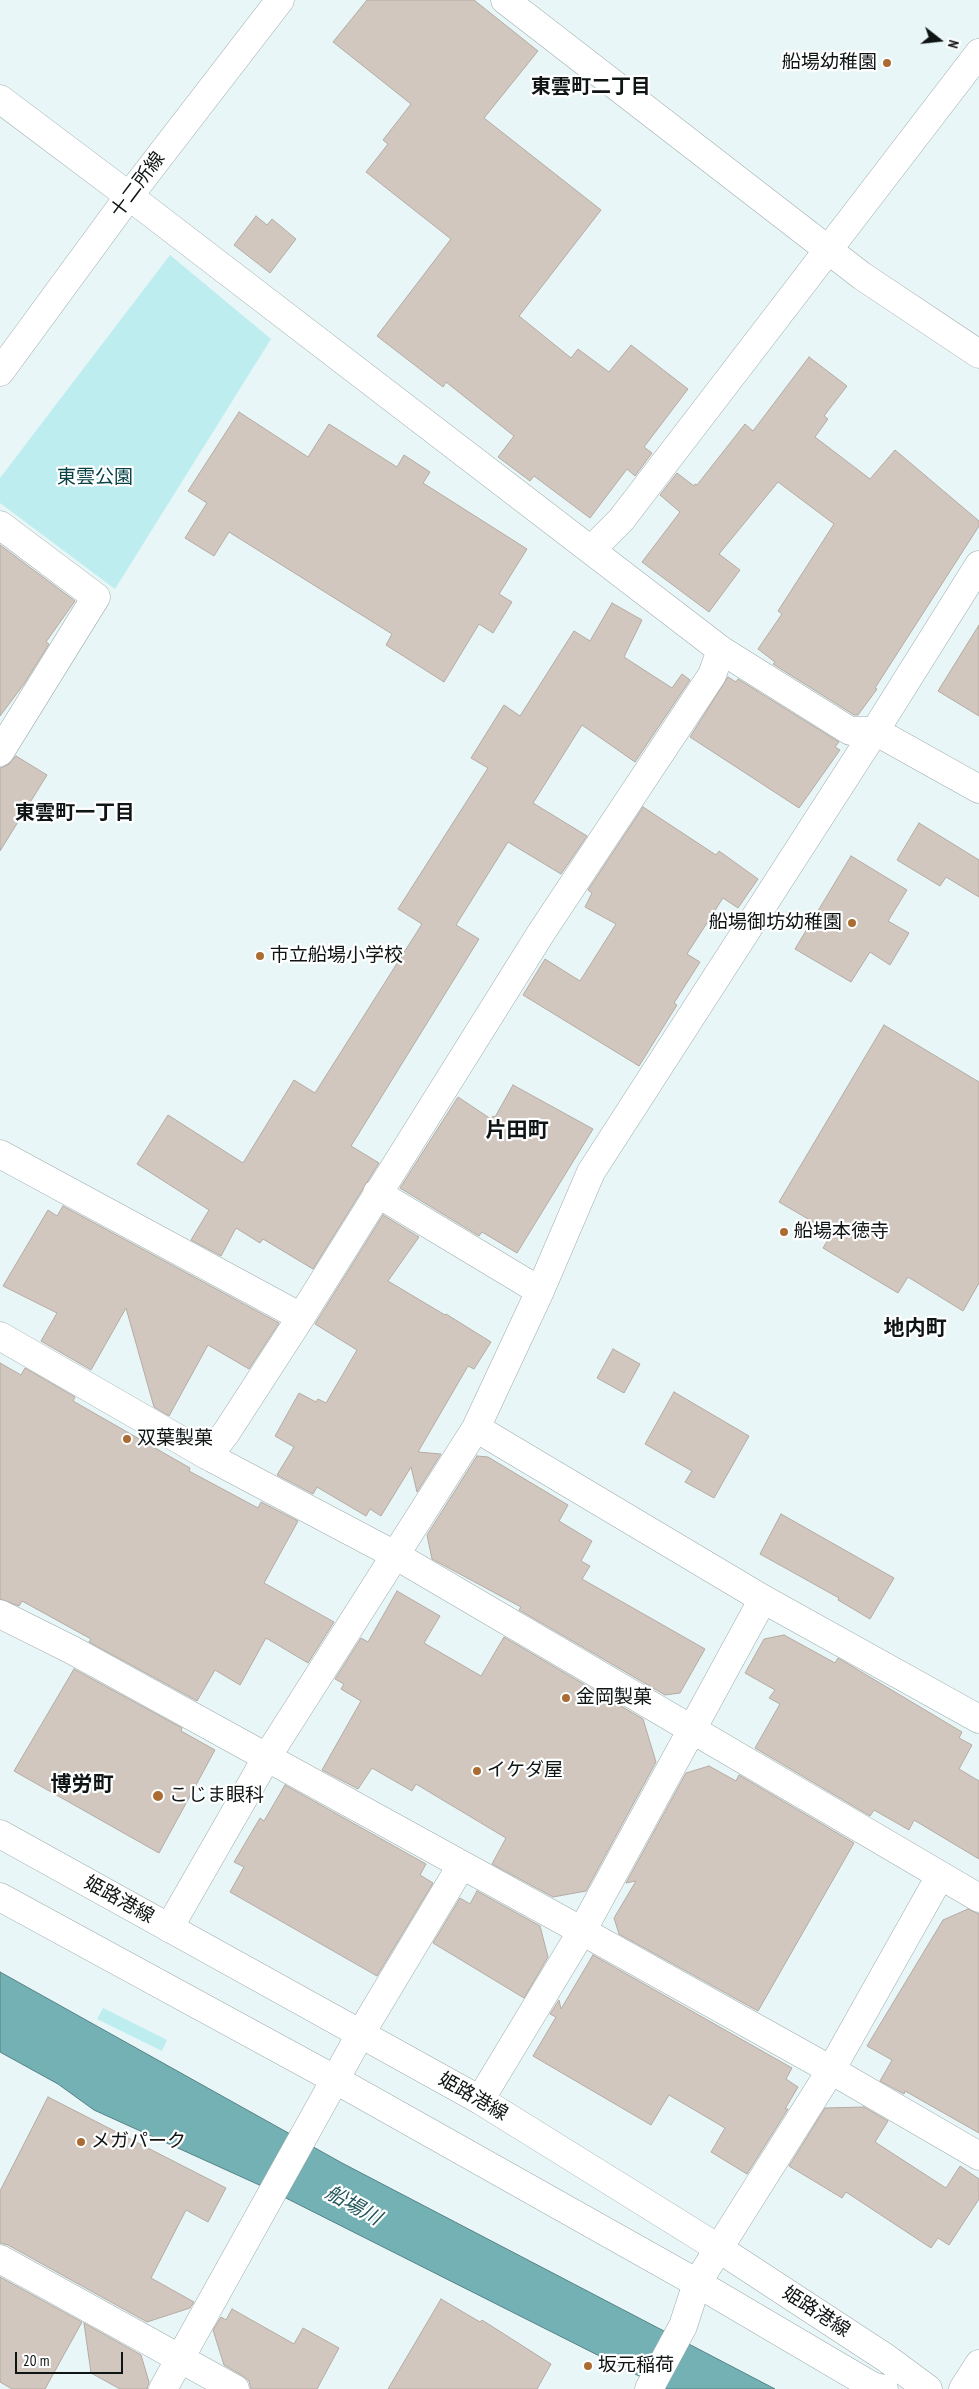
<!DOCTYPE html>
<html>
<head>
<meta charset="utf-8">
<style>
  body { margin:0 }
  #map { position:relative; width:979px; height:2389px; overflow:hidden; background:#e8f6f7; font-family:"PT Sans Narrow",sans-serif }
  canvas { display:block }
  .north { position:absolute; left:914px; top:15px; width:50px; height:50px; -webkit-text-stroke:4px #fff; paint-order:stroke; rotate:106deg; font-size:14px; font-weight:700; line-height:20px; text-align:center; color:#0f1414 }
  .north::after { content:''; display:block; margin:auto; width:18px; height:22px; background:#0f1414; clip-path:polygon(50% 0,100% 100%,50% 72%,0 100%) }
  .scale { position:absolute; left:15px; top:2352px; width:108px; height:22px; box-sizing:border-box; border:2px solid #0f1414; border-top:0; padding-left:6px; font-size:15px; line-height:18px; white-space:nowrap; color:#0f1414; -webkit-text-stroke:4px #fff; paint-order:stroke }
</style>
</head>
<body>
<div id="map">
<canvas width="979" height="2389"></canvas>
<div class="north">N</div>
<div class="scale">20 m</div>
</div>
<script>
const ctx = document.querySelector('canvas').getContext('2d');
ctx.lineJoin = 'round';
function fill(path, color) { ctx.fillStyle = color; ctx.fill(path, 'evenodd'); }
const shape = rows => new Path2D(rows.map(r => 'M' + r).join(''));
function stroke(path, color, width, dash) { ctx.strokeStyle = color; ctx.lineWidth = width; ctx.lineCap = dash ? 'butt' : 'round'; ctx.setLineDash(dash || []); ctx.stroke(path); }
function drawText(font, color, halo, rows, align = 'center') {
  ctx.font = font + ' "PT Sans Narrow","Noto Sans JP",sans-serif'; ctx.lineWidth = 4.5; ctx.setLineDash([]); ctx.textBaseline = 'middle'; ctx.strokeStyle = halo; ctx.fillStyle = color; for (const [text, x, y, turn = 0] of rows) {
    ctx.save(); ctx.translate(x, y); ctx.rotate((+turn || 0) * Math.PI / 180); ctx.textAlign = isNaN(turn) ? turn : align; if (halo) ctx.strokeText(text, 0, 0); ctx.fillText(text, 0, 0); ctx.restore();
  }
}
const green = shape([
  [170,255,271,339,115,589,0,503,0,478],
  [103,2008,167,2040,162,2051,97,2019]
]);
const water = shape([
  [0,1972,342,2163,775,2389,665,2389,266,2188,94,2110,58,2084,0,2052,0,1972]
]);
const building = shape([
  [367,0,474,0,538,51,484,118,601,210,519,316,571,358,578,349,609,372,631,345,688,389,644,447,652,453,635,476,627,469,590,518,534,476,530,481,498,457,514,436,446,382,443,387,377,336,451,239,366,172,388,144,383,140,411,104,333,42,367,0],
  [256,216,267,225,272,219,296,239,270,273,234,245,256,216],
  [809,357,847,386,824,416,828,419,815,437,870,479,895,450,979,521,979,526,875,688,877,689,858,715,854,715,773,664,775,662,758,649,782,614,778,611,834,524,778,482,719,554,740,570,709,612,642,562,680,512,660,495,677,473,694,486,695,484,697,485,745,424,753,431,809,357],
  [239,412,308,457,329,424,397,467,404,455,430,472,423,483,527,549,499,594,512,602,493,633,479,624,444,682,386,645,392,634,229,532,214,556,185,538,207,503,188,491,239,412],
  [0,545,75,601,46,642,49,644,24,684,0,716,0,545],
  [612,603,642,620,624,657,672,688,682,674,690,680,635,762,582,725,533,803,587,836,561,874,508,842,456,925,479,939,351,1146,379,1163,313,1269,263,1239,260,1243,236,1228,221,1256,191,1240,209,1210,137,1164,168,1115,243,1163,294,1080,315,1093,422,924,398,909,488,768,471,758,504,705,520,716,574,631,590,641,612,603],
  [979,625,979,716,938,691,979,625],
  [728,677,736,682,738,679,839,742,835,747,840,750,799,808,690,737,728,677],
  [16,756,47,775,0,851,0,768,8,765,16,756],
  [643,807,716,855,719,851,758,879,738,908,723,898,687,954,700,962,674,1003,677,1005,639,1066,523,995,545,959,580,981,616,924,585,907,592,893,588,890,643,807],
  [919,823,979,860,979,897,946,877,940,886,897,860,919,823],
  [851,856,907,890,888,921,909,933,890,965,870,952,851,982,795,949,851,856],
  [884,1025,979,1082,979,1283,963,1311,908,1277,898,1293,823,1248,832,1233,779,1202,884,1025],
  [513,1085,593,1129,517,1253,482,1232,479,1236,400,1188,458,1097,491,1119,493,1116,495,1117,513,1085],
  [63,1206,279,1323,249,1369,208,1345,169,1416,154,1407,126,1308,91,1370,41,1341,57,1313,3,1286,48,1210,57,1216,63,1206],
  [383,1215,419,1237,388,1281,445,1315,446,1314,491,1342,474,1369,468,1366,418,1452,441,1454,417,1492,411,1467,381,1516,370,1509,366,1516,317,1487,313,1494,277,1475,294,1447,275,1436,299,1393,316,1402,318,1399,326,1403,357,1350,315,1324,383,1215],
  [613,1349,640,1364,624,1393,597,1378,613,1349],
  [0,1363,21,1375,25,1368,75,1397,73,1401,190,1468,189,1471,258,1508,261,1502,298,1521,264,1583,334,1622,308,1663,266,1638,240,1685,215,1670,197,1701,89,1642,91,1639,22,1601,19,1606,0,1599,0,1363],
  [674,1392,749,1436,714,1498,685,1482,692,1471,645,1444,674,1392],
  [477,1456,488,1457,568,1505,559,1521,592,1541,581,1561,590,1566,582,1579,705,1649,680,1693,665,1695,519,1610,521,1607,432,1559,427,1535,477,1456],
  [781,1514,894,1578,870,1619,838,1600,839,1598,760,1554,781,1514],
  [397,1591,440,1616,424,1643,481,1676,504,1637,643,1719,656,1762,586,1891,553,1897,492,1864,506,1838,416,1784,412,1791,372,1768,358,1789,322,1770,361,1701,341,1689,344,1684,335,1679,361,1638,368,1642,397,1591],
  [784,1635,835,1663,838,1658,962,1732,959,1738,972,1745,959,1769,979,1781,979,1859,914,1820,909,1830,874,1810,870,1816,755,1748,780,1704,769,1698,775,1690,745,1673,764,1639,784,1635],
  [74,1669,182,1728,181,1731,215,1750,159,1853,14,1771,74,1669],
  [709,1766,736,1781,739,1775,854,1843,758,2011,619,1934,614,1918,636,1881,626,1883,686,1773,709,1766],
  [285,1785,426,1864,420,1875,433,1883,377,1976,230,1892,244,1867,234,1862,260,1818,264,1821,285,1785],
  [477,1891,540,1926,548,1957,524,1998,433,1943,460,1898,470,1904,477,1891],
  [968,1909,979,1914,979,2133,905,2091,904,2094,880,2081,892,2060,867,2046,943,1920,968,1909],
  [593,1955,792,2068,786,2079,798,2087,785,2109,788,2109,747,2174,711,2152,725,2128,669,2095,651,2125,533,2056,556,2017,550,2014,559,2000,561,2009,593,1955],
  [48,2097,226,2188,208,2222,186,2210,151,2278,194,2302,190,2308,147,2322,8,2245,0,2243,0,2191,48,2097],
  [864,2107,888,2121,875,2142,946,2188,960,2166,979,2179,979,2199,949,2245,938,2238,931,2248,846,2192,842,2198,789,2166,825,2108,864,2107],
  [0,2277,82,2322,45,2389,12,2389,0,2382,0,2277],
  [441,2299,480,2322,482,2320,551,2364,537,2389,388,2389,441,2299],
  [232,2309,294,2344,303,2328,339,2348,317,2389,251,2389,249,2381,243,2376,224,2365,213,2330,221,2317,226,2320,232,2309],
  [84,2323,141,2355,149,2382,147,2389,120,2389,91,2373,84,2323]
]);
const street = shape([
  [505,0,862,276,979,354],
  [0,99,129,196,721,650,850,731,875,731,979,789],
  [0,525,96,597,0,752],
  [591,550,621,520,979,53],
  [0,1154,301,1317],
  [377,1193,540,1291],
  [0,1336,208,1456,395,1555,979,1898],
  [476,1428,763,1599,979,1719],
  [208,1456,226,1433,301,1317,541,933,712,675,721,650],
  [0,1614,72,1650,582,1931,831,2070,979,2156],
  [169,1928,267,1757,476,1428,540,1291,591,1172,875,731,979,565],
  [480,2100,582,1931,763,1599],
  [0,2259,235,2389],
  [163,2389,361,2033,461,1866],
  [649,2389,683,2326,697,2283,831,2070,940,1876]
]);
const secondary = shape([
  [0,372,129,196,280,0]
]);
const primary = shape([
  [0,1834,480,2100,718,2248,886,2358,928,2389],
  [0,1897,336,2080,697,2283,872,2386,884,2389]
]);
const highway = shape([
  [963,2389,979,2364]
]);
const markers = [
  [887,63,5,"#ab6c33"],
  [852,923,5,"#ab6c33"],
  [260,956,5,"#ab6c33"],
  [784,1232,5,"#ab6c33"],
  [127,1439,5,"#ab6c33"],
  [566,1698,5,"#ab6c33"],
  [477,1771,5,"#ab6c33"],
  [158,1796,6,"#ab6c33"],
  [81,2142,5,"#ab6c33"],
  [588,2366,5,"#ab6c33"]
];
const poiNames = [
  ["船場幼稚園",877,63,"right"],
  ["船場御坊幼稚園",842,923,"right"],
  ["市立船場小学校",270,956],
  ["船場本徳寺",794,1232],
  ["双葉製菓",137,1439],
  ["金岡製菓",576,1698],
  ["イケダ屋",487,1771],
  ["こじま眼科",169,1796],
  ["メガパーク",91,2142],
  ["坂元稲荷",598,2366]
];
const streetNames = [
  ["十二所線",138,185,-53],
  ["姫路港線",119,1900,29],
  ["姫路港線",473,2097,30],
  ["姫路港線",816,2312,33]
];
const parkNames = [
  ["東雲公園",95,478]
];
const neighbourhoodNames = [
  ["東雲町二丁目",591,87],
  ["東雲町一丁目",75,813]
];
const waterNames = [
  ["船場川",353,2206,29]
];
const quarterNames = [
  ["片田町",517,1131],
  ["地内町",915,1329],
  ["博労町",82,1785]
];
fill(green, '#beedf0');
fill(water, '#73b1b5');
stroke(water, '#558285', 1);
fill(building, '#d1c7bf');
stroke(building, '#b4aba3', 1);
stroke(street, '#9eabac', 29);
stroke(secondary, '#9eabac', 29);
stroke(primary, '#9eabac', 29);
stroke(highway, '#9eabac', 29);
stroke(street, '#fff', 28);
stroke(secondary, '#fff', 28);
stroke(primary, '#fff', 28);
stroke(highway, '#fff', 28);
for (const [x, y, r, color] of markers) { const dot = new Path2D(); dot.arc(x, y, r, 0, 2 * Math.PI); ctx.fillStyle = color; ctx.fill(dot); stroke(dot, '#fff', 2); }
drawText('19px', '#0f1414', '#fff', poiNames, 'left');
drawText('19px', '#0f1414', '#fff', streetNames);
drawText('19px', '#074347', '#fff', parkNames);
drawText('bold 20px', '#0f1414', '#fff', neighbourhoodNames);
drawText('italic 20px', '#21575b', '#fff', waterNames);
drawText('bold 21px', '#0f1414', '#fff', quarterNames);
</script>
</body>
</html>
